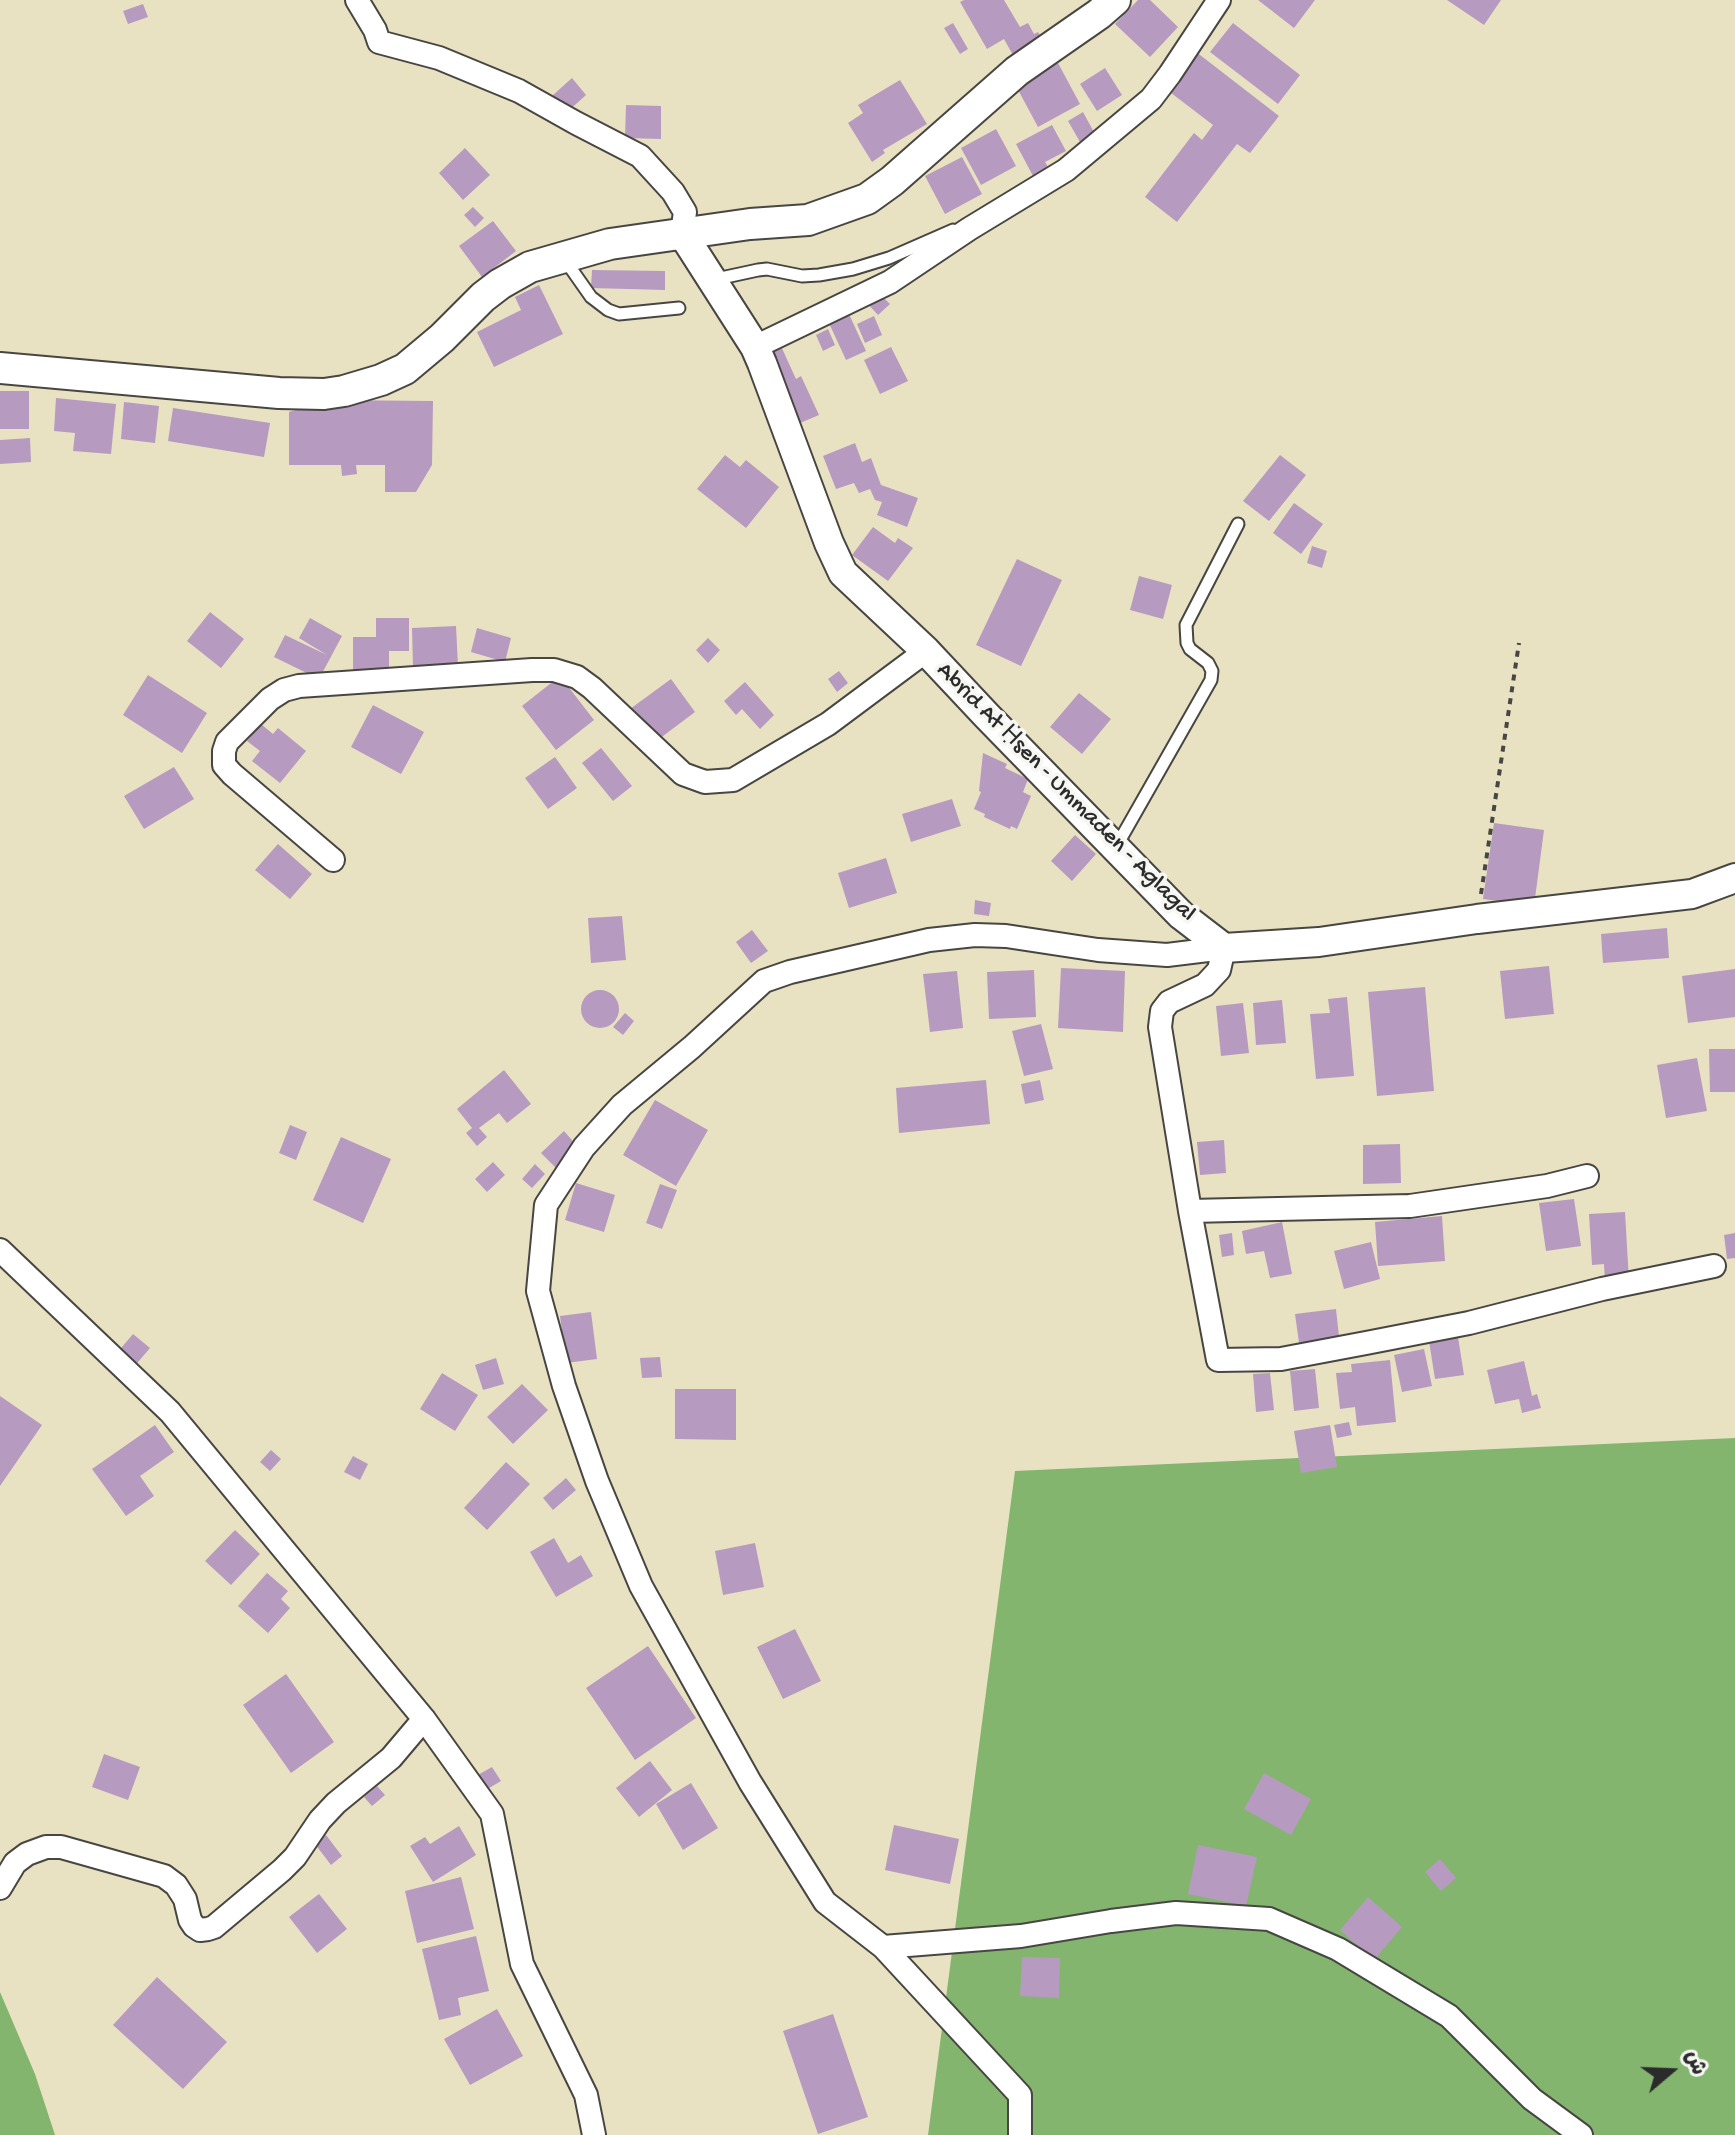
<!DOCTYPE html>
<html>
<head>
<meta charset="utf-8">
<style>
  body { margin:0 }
  #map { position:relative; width:1735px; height:2135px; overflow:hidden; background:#e8e2c2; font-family:"Gochi Hand","Playpen Sans Arabic",sans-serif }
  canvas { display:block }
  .north { position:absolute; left:1631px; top:2031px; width:80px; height:80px; -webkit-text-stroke:6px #f6f6f2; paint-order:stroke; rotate:71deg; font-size:22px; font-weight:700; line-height:32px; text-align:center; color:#2b2b2b }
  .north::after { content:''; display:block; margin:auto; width:28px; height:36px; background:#2b2b2b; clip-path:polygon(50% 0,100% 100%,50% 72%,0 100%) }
</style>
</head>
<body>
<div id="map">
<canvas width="1735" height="2135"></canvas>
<div class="north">ش</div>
</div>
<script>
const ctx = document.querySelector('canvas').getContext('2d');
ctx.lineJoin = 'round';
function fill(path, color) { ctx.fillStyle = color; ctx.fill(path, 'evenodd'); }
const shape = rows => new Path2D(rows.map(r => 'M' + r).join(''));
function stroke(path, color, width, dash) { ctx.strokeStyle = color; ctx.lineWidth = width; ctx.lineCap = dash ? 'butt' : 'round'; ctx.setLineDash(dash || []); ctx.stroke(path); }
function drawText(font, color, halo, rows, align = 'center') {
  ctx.font = font + ' "Gochi Hand",sans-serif'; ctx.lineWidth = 7; ctx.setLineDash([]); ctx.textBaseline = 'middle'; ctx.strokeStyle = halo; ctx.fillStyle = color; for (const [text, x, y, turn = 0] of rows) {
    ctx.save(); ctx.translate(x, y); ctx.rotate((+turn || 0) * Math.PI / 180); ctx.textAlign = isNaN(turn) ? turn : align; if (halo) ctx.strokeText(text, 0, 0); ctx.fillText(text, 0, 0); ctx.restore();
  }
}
const forest = shape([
  [1735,1438,1735,2135,928,2135,1015,1471],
  [0,1992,35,2074,55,2135,0,2135]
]);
const building = shape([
  [964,0,1004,0,1020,27,1028,23,1034,34,1038,32,1043,40,1014,57,1004,39,987,49,960,2],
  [1138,0,1150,0,1178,27,1150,57,1115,24],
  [1258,0,1315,0,1294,28],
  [1447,0,1501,0,1484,25],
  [143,4,148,17,128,24,123,11],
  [953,23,968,49,960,54,944,28],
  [1233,23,1300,75,1278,104,1210,52],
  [1191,48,1279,116,1250,153,1237,144,1177,222,1145,197,1194,133,1202,140,1213,125,1162,86],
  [1058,63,1080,104,1038,127,1016,86],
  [1105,68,1122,95,1097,111,1080,84],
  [572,78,586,95,566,113,552,96],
  [900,80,927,124,883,150,885,153,872,162,848,123,863,113,858,105],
  [626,105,661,106,661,139,625,138],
  [1083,112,1095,134,1080,142,1068,121],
  [1052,125,1066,151,1045,162,1048,167,1033,176,1016,144],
  [996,129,1016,166,981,185,961,148],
  [465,148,490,175,463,200,439,173],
  [962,157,982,194,945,214,925,176],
  [473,207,484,218,475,227,464,215],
  [493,221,516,251,482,277,459,246],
  [592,270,665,271,665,290,591,288],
  [539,285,563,334,494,367,477,332,521,310,515,297],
  [878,292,890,304,878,315,867,303],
  [848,312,866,351,846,360,828,321],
  [874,316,882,335,865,343,857,324],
  [828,329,835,345,823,351,816,335],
  [780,344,796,379,801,376,819,415,800,423,767,350],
  [891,347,908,381,880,394,864,360],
  [0,391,29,391,29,429,0,429],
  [56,398,116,404,111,454,73,451,75,433,54,431],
  [329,400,433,401,432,465,416,492,385,492,385,465,356,465,357,474,342,476,341,465,289,465,289,412],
  [124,402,159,406,155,443,121,439],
  [173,408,270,423,264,457,168,441],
  [30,438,31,462,0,464,0,440],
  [855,443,862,462,871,458,881,485,918,498,907,527,877,515,882,502,875,500,870,489,859,493,854,483,836,489,823,456],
  [725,455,740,467,746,460,779,487,746,528,697,489],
  [1280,455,1306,475,1269,521,1243,501],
  [1294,503,1323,524,1301,554,1273,533],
  [873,527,895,543,898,538,913,548,888,581,852,555],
  [1312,546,1327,551,1322,568,1307,563],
  [1017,559,1062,580,1021,666,976,645],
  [1139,576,1172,585,1163,619,1130,610],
  [210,612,244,639,221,668,187,641],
  [310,618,342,636,319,679,274,657,285,635,327,655,299,638],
  [376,618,409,618,409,651,389,651,389,678,353,678,353,637,376,637],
  [456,626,458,666,413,668,412,628],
  [477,628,511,638,505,662,471,652],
  [708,638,720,650,708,663,696,650],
  [839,671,848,683,837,692,828,679],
  [148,675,207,713,182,753,123,715],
  [560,676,594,720,556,750,522,706],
  [671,679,695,712,655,742,630,709],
  [745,682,774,715,760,729,742,709,736,715,724,701],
  [1079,693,1111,719,1082,754,1050,727],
  [373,705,424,732,401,774,351,747],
  [261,724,273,734,278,728,306,751,280,783,252,761,260,751,247,741],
  [601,748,632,786,613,801,582,763],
  [983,753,1007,764,1005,768,1028,779,1023,792,1031,796,1017,829,1011,826,1010,829,984,817,985,814,974,809,981,792,979,791],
  [555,757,577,788,548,809,525,778],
  [174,767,194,799,144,829,124,796],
  [952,799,961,826,911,842,902,814],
  [1494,823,1544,830,1534,906,1483,899],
  [1075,835,1096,854,1072,881,1051,861],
  [278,844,312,874,290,899,255,870],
  [886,858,897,893,849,908,838,873],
  [975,900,991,903,989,916,974,914],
  [622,916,626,960,591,963,588,918],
  [1667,928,1669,958,1603,963,1601,934],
  [752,930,768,951,751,963,736,942],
  [1549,966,1554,1014,1505,1019,1500,971],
  [1061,968,1125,971,1123,1032,1058,1028],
  [1735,969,1735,1017,1688,1023,1682,976],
  [1034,970,1036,1017,989,1019,987,972],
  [957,971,963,1028,930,1032,923,974],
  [1425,987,1434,1091,1377,1096,1368,992],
  '581 1009a19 19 0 1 1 38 0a19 19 0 1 1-38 0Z',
  [1347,997,1354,1076,1316,1079,1310,1014,1330,1013,1328,999],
  [1282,1000,1286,1043,1256,1045,1253,1003],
  [1243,1003,1249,1053,1221,1056,1216,1006],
  [625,1013,634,1021,623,1035,613,1027],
  [1041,1024,1053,1069,1024,1076,1012,1031],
  [1709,1049,1735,1049,1735,1092,1710,1092],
  [1697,1058,1707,1111,1666,1118,1657,1065],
  [504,1070,531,1104,507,1123,499,1113,479,1128,487,1137,477,1146,466,1133,472,1128,457,1109],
  [986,1080,990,1124,899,1133,896,1088],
  [1040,1080,1044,1100,1025,1104,1021,1084],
  [655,1100,708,1130,676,1186,623,1155],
  [290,1125,307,1132,296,1160,279,1153],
  [564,1131,578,1147,556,1168,541,1153],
  [341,1137,391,1159,363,1223,313,1200],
  [1224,1140,1226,1173,1200,1175,1197,1142],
  [1400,1144,1401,1183,1363,1184,1363,1145],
  [493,1162,505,1175,487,1192,475,1179],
  [535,1164,545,1174,532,1188,522,1179],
  [576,1183,615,1195,604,1232,565,1220],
  [660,1184,677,1190,662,1229,646,1223],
  [1574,1199,1581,1246,1546,1251,1539,1203],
  [1625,1212,1629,1281,1605,1282,1604,1264,1592,1265,1589,1214],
  [1442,1216,1445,1261,1378,1266,1375,1222],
  [1282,1222,1292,1274,1270,1278,1264,1251,1246,1254,1242,1231],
  [1232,1233,1234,1255,1222,1257,1219,1235],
  [1735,1233,1735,1258,1727,1259,1724,1235],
  [1371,1242,1380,1279,1344,1289,1334,1251],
  [1336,1309,1340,1346,1300,1350,1295,1314],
  [591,1312,597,1359,566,1363,560,1316],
  [133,1334,150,1348,133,1368,116,1354],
  [1458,1337,1464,1375,1435,1379,1429,1341],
  [1424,1349,1432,1386,1402,1392,1394,1355],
  [660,1357,662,1377,642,1378,640,1358],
  [496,1358,504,1384,483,1390,475,1365],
  [1390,1360,1396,1422,1357,1426,1355,1407,1340,1409,1336,1373,1352,1372,1351,1364],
  [1524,1361,1532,1396,1537,1394,1541,1408,1522,1413,1519,1399,1495,1404,1487,1370],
  [1315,1369,1319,1408,1294,1411,1290,1371],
  [442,1373,478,1395,455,1431,420,1409],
  [1270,1373,1274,1410,1256,1412,1253,1374],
  [522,1384,548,1410,513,1444,487,1417],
  [675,1389,736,1389,736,1440,675,1439],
  [0,1396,42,1425,0,1486],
  [1349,1422,1352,1435,1337,1438,1334,1425],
  [155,1425,174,1452,140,1476,154,1496,126,1516,92,1469],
  [1330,1425,1337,1467,1301,1473,1294,1431],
  [271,1450,281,1459,270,1471,260,1462],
  [353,1456,368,1464,360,1480,344,1472],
  [506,1462,530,1484,487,1530,464,1508],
  [566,1478,576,1490,553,1510,543,1498],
  [235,1530,260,1554,231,1585,205,1561],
  [554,1538,568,1563,581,1555,593,1576,556,1597,530,1552],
  [755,1543,764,1587,723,1595,715,1551],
  [267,1573,288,1591,281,1599,290,1608,268,1633,238,1606],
  [795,1629,821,1681,783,1699,757,1647],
  [648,1646,696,1718,635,1760,586,1688],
  [286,1674,334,1742,291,1773,243,1705],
  [104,1754,140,1767,128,1800,92,1787],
  [650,1761,672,1790,639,1817,616,1788],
  [492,1767,501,1781,484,1791,476,1776],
  [1264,1773,1311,1799,1291,1835,1244,1809],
  [691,1783,718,1828,683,1850,656,1804],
  [377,1786,385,1795,372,1806,364,1797],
  [894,1825,959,1839,950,1884,885,1870],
  [459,1826,476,1855,433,1882,410,1846,425,1837,430,1844],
  [326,1835,342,1856,331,1865,315,1844],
  [1198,1845,1257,1857,1246,1906,1188,1894],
  [1440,1859,1456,1878,1441,1891,1425,1872],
  [461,1877,474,1929,417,1943,405,1891],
  [319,1894,347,1929,317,1953,289,1917],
  [1368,1897,1402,1927,1374,1960,1340,1930],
  [476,1936,489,1991,458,1998,461,2015,439,2020,422,1949],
  [1022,1957,1060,1958,1059,1998,1020,1996],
  [157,1977,227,2042,183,2089,113,2025],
  [497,2009,523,2056,470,2085,444,2039],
  [833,2014,868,2117,818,2134,783,2031]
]);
const path = shape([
  [1481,894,1519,643]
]);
const service = shape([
  [565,260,591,297,608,310,619,314,679,308],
  [714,284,721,278,758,270,767,269,802,276,819,275,853,269,889,258,953,230],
  [1116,847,1211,680,1212,671,1208,663,1190,649,1187,643,1186,625,1238,524]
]);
const minor = shape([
  [357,0,375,30,379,42,439,58,519,91,576,123,640,156,673,192,685,212,682,233],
  [755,347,890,282,969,229,1066,170,1151,99,1170,74,1219,0],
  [333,860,232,774,224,765,224,751,227,742,270,699,284,690,299,686,532,670,554,670,577,677,592,688,683,774,705,782,733,780,828,724,926,651],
  [1190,1211,1410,1206,1547,1186,1587,1176],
  [0,1250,170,1412,424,1719,492,1814,522,1964,586,2095,594,2135],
  [0,1888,15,1863,27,1854,46,1847,61,1847,164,1876,176,1885,185,1899,190,1920,194,1926,200,1930,208,1929,214,1927,282,1870,295,1857,320,1820,336,1803,391,1758,424,1719],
  [883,1947,1020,2095,1020,2135],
  [1581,2135,1532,2099,1449,2016,1338,1949,1269,1919,1176,1913,1111,1921,1021,1936,883,1947,825,1902,750,1782,641,1586,597,1481,564,1386,538,1291,546,1205,584,1147,622,1105,692,1047,764,981,790,972,929,940,975,935,1006,936,1098,950,1167,955,1224,948,1219,970,1205,985,1169,1002,1162,1011,1160,1027,1190,1211,1218,1360,1281,1359,1366,1343,1469,1323,1602,1289,1714,1266]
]);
const tertiary = shape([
  [682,233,755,347,762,363,829,543,843,573,926,651,987,716,1181,915,1224,948,1319,942,1477,919,1692,894,1735,878]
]);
const secondary = shape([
  [0,368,279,393,324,394,344,391,381,380,405,369,442,338,483,297,500,284,530,267,610,244,750,224,808,220,867,199,892,181,1017,71,1099,14,1115,0]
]);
const streetNames = [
  ["Abrid At Ḥsen - Ummaden - Aglagal",1065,793,45]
];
fill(forest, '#83b56f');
fill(building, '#b79ac0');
stroke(service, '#474642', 15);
stroke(minor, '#474642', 26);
stroke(tertiary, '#474642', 32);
stroke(secondary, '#474642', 34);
stroke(path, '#474642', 4, [6, 6]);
stroke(service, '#fff', 11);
stroke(minor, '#fff', 22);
stroke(tertiary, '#fff', 28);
stroke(secondary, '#fff', 30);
drawText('24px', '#2b2b2b', '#f6f6f2', streetNames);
</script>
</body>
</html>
